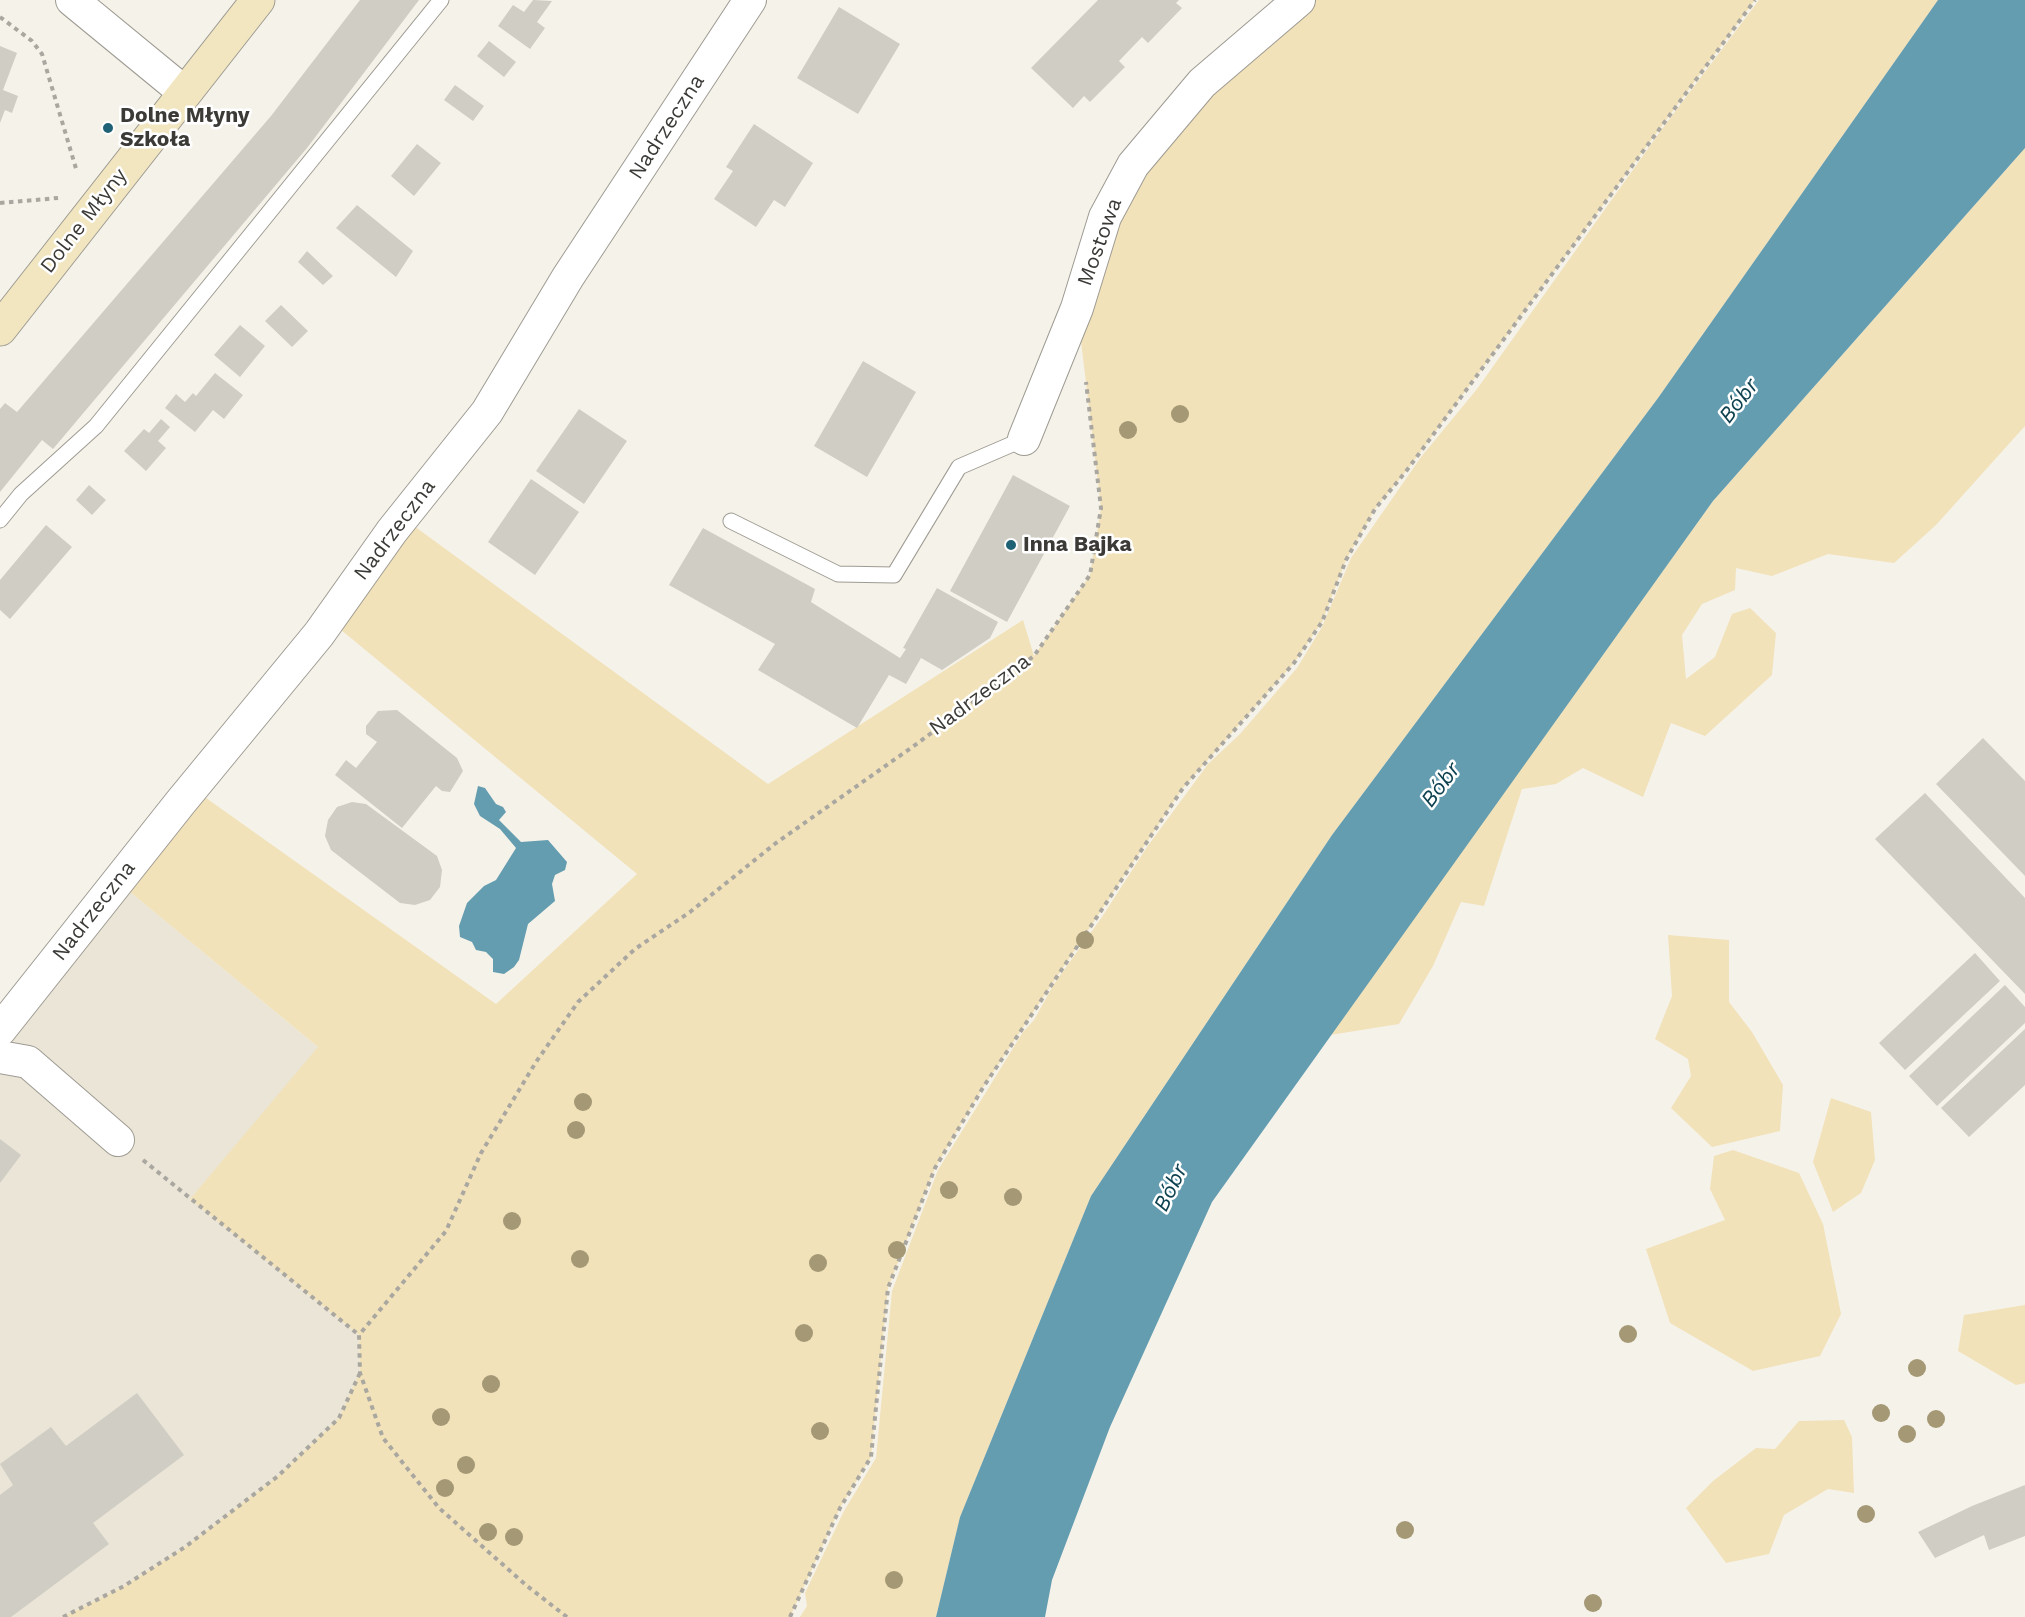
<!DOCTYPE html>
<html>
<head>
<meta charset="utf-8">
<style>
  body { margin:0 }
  canvas { display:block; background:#f5f2e9 }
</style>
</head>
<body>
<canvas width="2025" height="1617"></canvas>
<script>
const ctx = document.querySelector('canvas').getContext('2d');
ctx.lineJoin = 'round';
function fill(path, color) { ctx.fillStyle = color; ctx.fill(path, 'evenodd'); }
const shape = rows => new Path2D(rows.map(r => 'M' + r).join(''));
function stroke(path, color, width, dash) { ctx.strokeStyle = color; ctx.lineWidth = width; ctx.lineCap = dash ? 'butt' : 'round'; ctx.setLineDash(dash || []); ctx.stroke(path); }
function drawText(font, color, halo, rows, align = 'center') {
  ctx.font = font + ' "Work Sans",sans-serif'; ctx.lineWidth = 5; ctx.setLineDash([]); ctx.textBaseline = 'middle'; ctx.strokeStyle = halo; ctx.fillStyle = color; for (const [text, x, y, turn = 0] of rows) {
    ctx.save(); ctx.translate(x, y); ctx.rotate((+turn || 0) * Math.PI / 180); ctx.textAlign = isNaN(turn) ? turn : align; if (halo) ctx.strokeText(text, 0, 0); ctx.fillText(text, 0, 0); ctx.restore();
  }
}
const built = shape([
  [118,882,319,1048,190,1199,359,1335,360,1373,339,1418,278,1476,185,1547,124,1586,63,1617,0,1617,0,1030]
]);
const green = shape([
  [1299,0,1755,0,1407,470,1375,509,1346,560,1322,622,1294,663,1183,788,984,1086,935,1168,888,1288,871,1457,840,1508,790,1617,63,1617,124,1586,185,1547,278,1476,339,1418,360,1372,359,1335,190,1199,318,1047,118,882,192,788,496,1004,637,874,329,620,403,518,768,784,1023,620,1034,656,1090,575,1101,508,1077,308,1133,165],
  [1759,0,1938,0,1658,398,1332,835,1091,1196,960,1517,936,1617,800,1617,807,1606,805,1593,844,1511,876,1458,892,1291,938,1170,1023,1032,1034,1020,1054,984,1102,917,1147,847,1208,764,1240,734,1297,668,1322,627,1351,558,1421,457,1477,389,1662,129],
  [2025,148,2025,426,1936,525,1894,563,1828,554,1772,576,1736,568,1735,590,1702,604,1682,635,1686,679,1715,657,1732,614,1750,608,1776,633,1772,675,1705,736,1671,723,1643,797,1583,768,1556,784,1522,789,1484,906,1461,902,1433,966,1399,1024,1330,1035,1713,501],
  [1668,935,1729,940,1729,1002,1752,1032,1783,1085,1780,1131,1712,1147,1671,1108,1691,1076,1688,1059,1655,1039,1672,996],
  [1831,1098,1871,1112,1875,1160,1861,1193,1833,1212,1813,1162],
  [1733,1150,1799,1173,1823,1224,1841,1314,1820,1356,1753,1371,1670,1323,1646,1249,1725,1220,1710,1189,1714,1156],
  [2025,1305,2025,1383,2016,1385,1958,1351,1964,1315],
  [1844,1420,1852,1437,1854,1493,1828,1489,1784,1515,1769,1554,1726,1563,1686,1508,1713,1481,1756,1448,1775,1449,1799,1421]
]);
const water = shape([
  [1938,0,2025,0,2025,148,1713,501,1212,1202,1110,1427,1052,1580,1045,1617,936,1617,960,1517,1091,1196,1332,835,1658,398],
  [478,786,485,788,496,804,503,807,506,812,499,820,521,842,548,840,567,862,565,870,555,875,552,884,555,901,528,924,519,960,514,967,504,974,493,972,493,959,486,952,476,950,472,942,460,937,459,926,467,903,484,886,496,880,516,848,500,829,480,816,474,804]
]);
const building = shape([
  [360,0,419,0,307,148,53,449,42,440,0,492,0,409,5,403,17,412,271,116],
  [533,0,552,1,537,22,545,28,530,49,498,26,513,5,524,12],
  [1098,0,1179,0,1176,3,1182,8,1148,43,1142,37,1119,61,1125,67,1090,102,1084,96,1073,108,1031,68],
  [839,7,900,44,858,114,797,78],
  [489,41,516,62,504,77,477,56],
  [0,46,17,53,3,90,18,96,12,113,5,110,0,123],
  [455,85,484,106,473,121,444,100],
  [754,124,813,163,785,207,774,200,756,227,714,199,733,171,726,167],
  [417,144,441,163,414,196,391,176],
  [357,205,413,251,396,277,336,228],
  [307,251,333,276,323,285,298,262],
  [281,305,308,331,292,347,265,321],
  [240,325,265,346,240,377,214,355],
  [863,361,916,392,867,477,814,446],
  [215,373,243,395,224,419,213,410,195,432,165,408,176,394,185,402,193,393,196,396],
  [579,409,627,441,584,504,536,471],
  [161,419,170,427,158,441,166,448,146,471,124,451,144,429,149,433],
  [1013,475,1070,506,1007,622,950,591],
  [531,479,579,512,535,575,488,542],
  [89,485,106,500,92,515,76,500],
  [46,525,72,547,10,619,0,610,0,580],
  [703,528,815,589,811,602,900,658,906,649,903,648,937,588,998,622,990,638,942,670,921,658,906,684,889,675,857,728,758,670,775,644,669,585],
  [397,710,457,758,463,771,450,792,442,791,436,786,402,828,335,775,346,760,356,768,377,742,366,734,366,726,378,711],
  [1983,738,2025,781,2025,876,1936,784],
  [1925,793,2025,898,2025,994,1875,839],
  [352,802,366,804,437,856,442,870,440,887,430,900,415,905,400,903,331,850,325,836,328,820,337,807],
  [1975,953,2000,981,1905,1070,1879,1043],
  [2005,985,2025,1007,2025,1023,1937,1106,1909,1076],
  [2025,1029,2025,1085,1969,1137,1941,1108],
  [0,1139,21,1155,0,1183],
  [137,1393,184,1455,93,1523,109,1544,11,1617,0,1617,0,1495,13,1485,0,1464,51,1427,66,1446],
  [2025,1485,2025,1536,1989,1550,1984,1535,1935,1558,1918,1532,1972,1506]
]);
const path = shape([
  [0,17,32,41,42,54,77,172],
  [0,203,58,198],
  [143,1160,359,1335],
  [63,1617,124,1586,185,1547,278,1476,339,1418,360,1373],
  [567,1617,527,1586,439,1508,383,1438,360,1373,359,1335,446,1231,481,1153,536,1062,578,1002,635,949,690,912,776,843,918,743,1034,656,1090,575,1101,508,1086,382],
  [790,1617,840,1508,871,1457,888,1288,935,1168,984,1086,1183,788,1294,663,1322,622,1346,560,1375,509,1407,470,1755,0]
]);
const lane = shape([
  [0,520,21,494,96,426,441,0],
  [731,521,838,574,894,575,959,467,1024,439]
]);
const street = shape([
  [72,0,184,92],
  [1024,439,1077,308,1105,217,1133,165,1202,83,1299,0],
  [0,1030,180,803,319,634,392,531,487,412,568,277,750,0],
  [0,1057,28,1062,118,1140]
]);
const secondary = shape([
  [0,329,258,0]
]);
const trees = [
  [1180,414],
  [1128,430],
  [1085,940],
  [583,1102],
  [576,1130],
  [949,1190],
  [1013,1197],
  [512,1221],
  [897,1250],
  [580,1259],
  [818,1263],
  [804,1333],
  [1628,1334],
  [1917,1368],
  [491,1384],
  [1881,1413],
  [441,1417],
  [1936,1419],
  [820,1431],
  [1907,1434],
  [466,1465],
  [445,1488],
  [1866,1514],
  [1405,1530],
  [488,1532],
  [514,1537],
  [894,1580],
  [1593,1603]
];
const markers = [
  [108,128,6,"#1f6275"],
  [1011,545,6,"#1f6275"]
];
const poiNames = [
  ["Dolne Młyny",120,116],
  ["Szkoła",120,140],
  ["Inna Bajka",1023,545]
];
const streetNames = [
  ["Nadrzeczna",667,127,-57],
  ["Dolne Młyny",84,221,-52],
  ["Mostowa",1100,242,-70],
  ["Nadrzeczna",395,530,-53],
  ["Nadrzeczna",980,695,-37],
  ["Nadrzeczna",94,911,-52]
];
const waterNames = [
  ["Bóbr",1739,401,-52],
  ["Bóbr",1441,785,-53],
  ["Bóbr",1171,1188,-64]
];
fill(built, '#eae5d6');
fill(green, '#f2e2ba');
fill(water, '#659db0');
fill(building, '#d0cdc5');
stroke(lane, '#9e9b93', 17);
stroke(street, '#9e9b93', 34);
stroke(secondary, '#9e9b93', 35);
stroke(path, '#a9a7a0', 4, [4.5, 4.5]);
stroke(lane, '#fff', 15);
stroke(street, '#fff', 32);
stroke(secondary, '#f2e6c0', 33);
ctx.fillStyle = '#a49875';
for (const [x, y] of trees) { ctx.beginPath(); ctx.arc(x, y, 9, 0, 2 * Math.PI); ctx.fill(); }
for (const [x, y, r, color] of markers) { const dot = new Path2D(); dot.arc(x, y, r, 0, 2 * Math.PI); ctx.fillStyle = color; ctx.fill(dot); stroke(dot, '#fff', 2); }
drawText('bold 21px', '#3c3a37', '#fff', poiNames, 'left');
drawText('21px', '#3c3a37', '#fff', streetNames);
drawText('italic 22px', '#0e4250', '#fff', waterNames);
</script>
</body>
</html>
